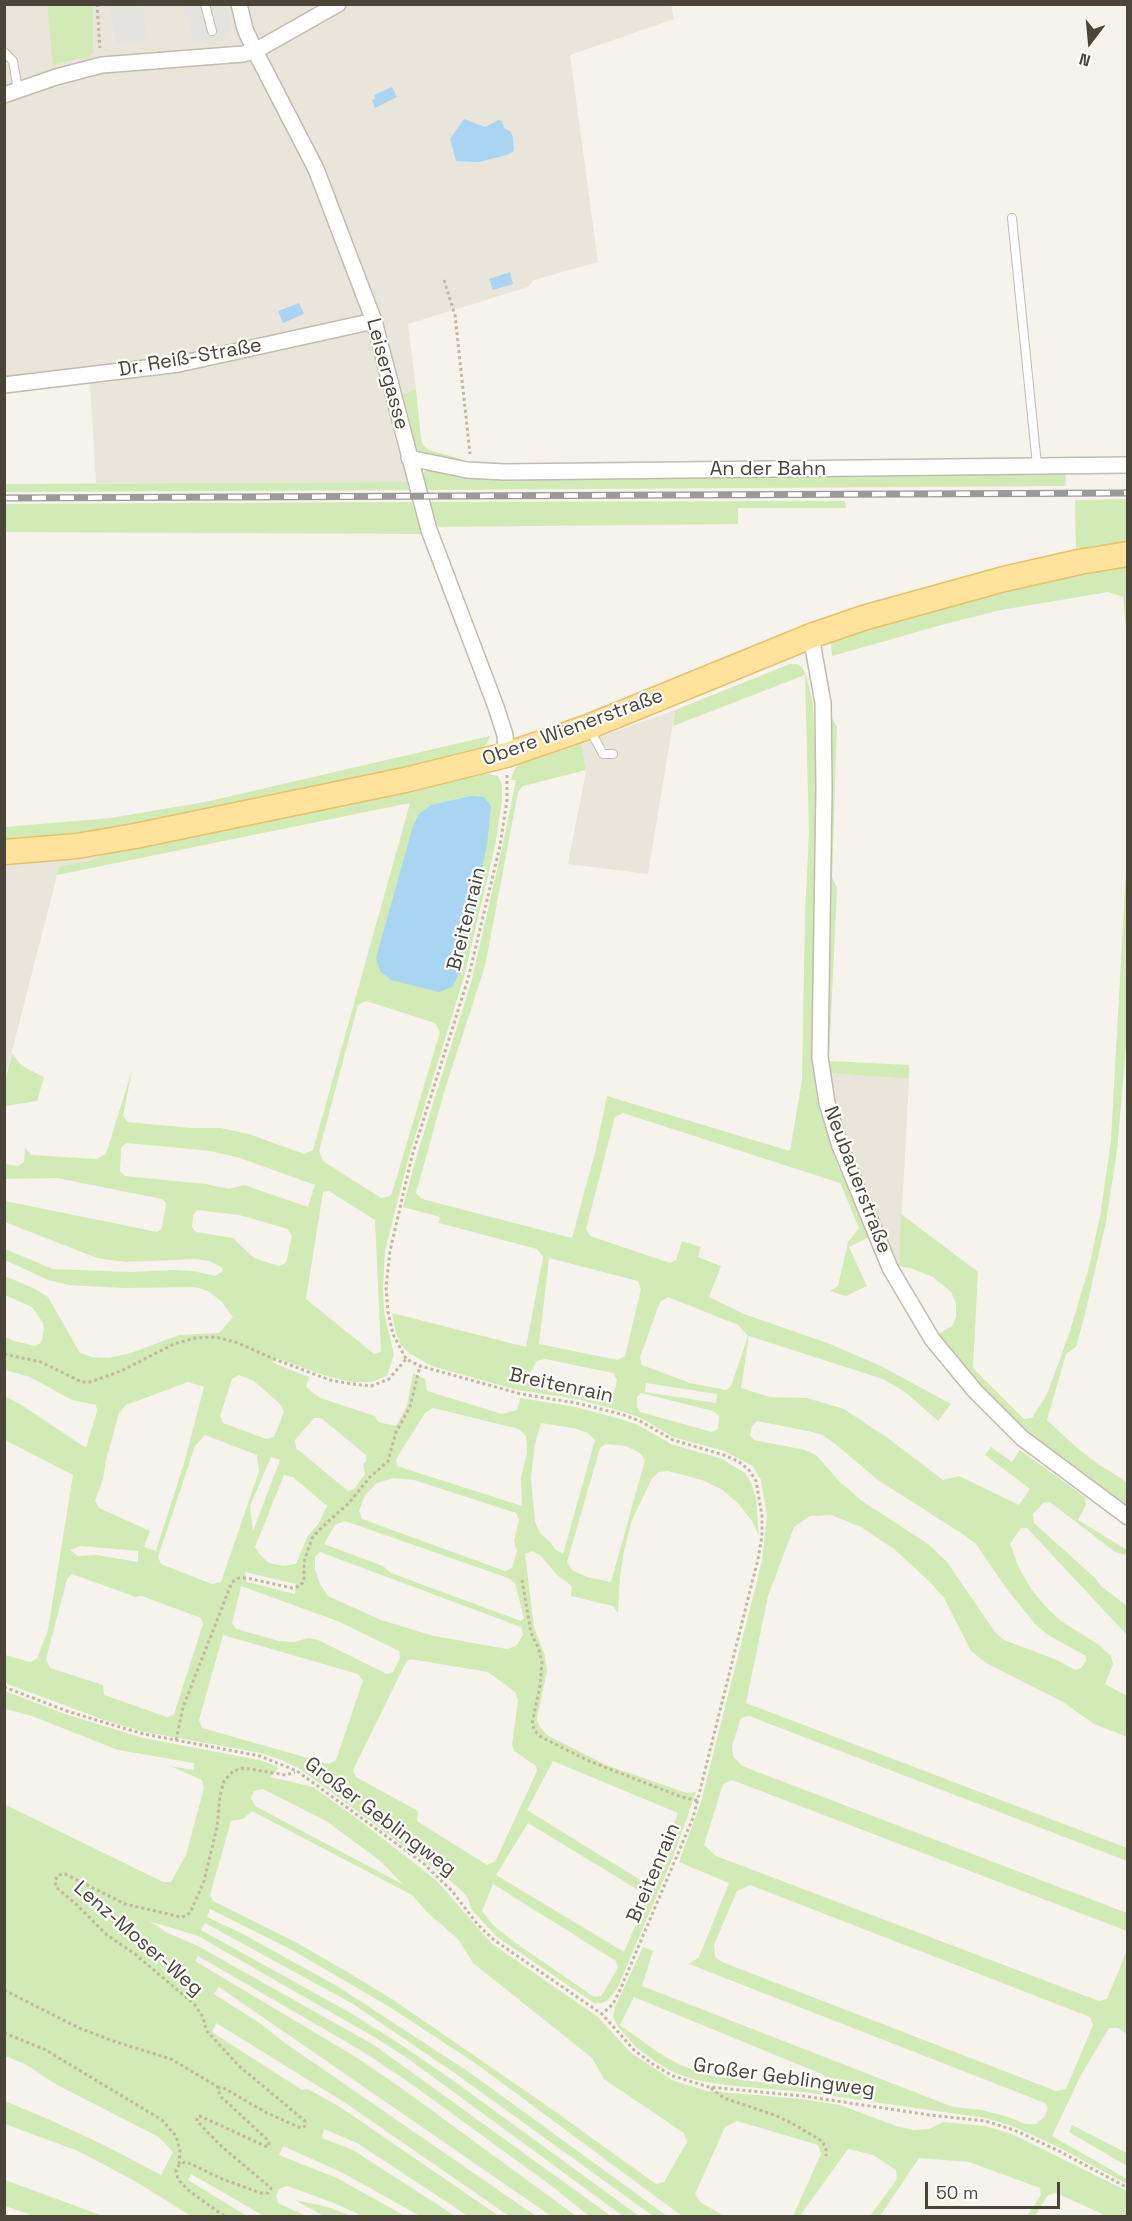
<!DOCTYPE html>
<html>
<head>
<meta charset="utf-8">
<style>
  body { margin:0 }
  #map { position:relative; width:1132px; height:2221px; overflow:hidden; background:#f6f3ec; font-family:"Space Grotesk",sans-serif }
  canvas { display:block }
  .frame { position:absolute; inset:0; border:6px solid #4b4439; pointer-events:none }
  .north { position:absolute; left:1060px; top:12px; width:60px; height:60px; -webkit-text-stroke:4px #fff; paint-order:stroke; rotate:196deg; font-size:16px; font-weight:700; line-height:24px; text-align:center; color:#4b4439 }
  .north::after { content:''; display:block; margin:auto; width:21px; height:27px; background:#4b4439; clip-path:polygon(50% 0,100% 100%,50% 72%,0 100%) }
  .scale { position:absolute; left:925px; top:2182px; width:135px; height:27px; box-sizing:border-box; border:3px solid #4b4439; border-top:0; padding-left:8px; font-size:18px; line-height:21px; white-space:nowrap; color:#4b4439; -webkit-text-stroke:4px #fff; paint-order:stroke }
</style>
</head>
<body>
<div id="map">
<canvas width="1132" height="2221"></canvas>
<div class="frame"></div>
<div class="north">N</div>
<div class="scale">50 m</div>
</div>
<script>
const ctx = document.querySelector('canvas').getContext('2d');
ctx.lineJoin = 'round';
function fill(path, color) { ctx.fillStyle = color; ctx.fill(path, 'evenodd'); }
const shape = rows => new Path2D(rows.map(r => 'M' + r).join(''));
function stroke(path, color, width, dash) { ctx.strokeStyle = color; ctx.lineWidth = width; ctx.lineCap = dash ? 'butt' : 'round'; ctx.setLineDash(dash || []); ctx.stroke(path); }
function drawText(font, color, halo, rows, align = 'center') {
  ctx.font = font + ' "Space Grotesk",sans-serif'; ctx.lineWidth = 4.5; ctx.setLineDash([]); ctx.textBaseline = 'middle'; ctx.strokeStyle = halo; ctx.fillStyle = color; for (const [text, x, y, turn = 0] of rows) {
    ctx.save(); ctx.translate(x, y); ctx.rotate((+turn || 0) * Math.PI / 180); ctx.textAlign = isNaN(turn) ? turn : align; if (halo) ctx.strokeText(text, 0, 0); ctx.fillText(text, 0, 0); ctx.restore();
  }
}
const residential = shape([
  [671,4,674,19,570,55,598,262,534,280,528,287,408,324,416,389,403,394,424,482,96,483,90,382,25,390,5,394,4,5,47,5,54,65,93,53,93,5],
  [675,710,648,874,568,864,586,771,581,744],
  [103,851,98,857,89,861,59,868,4,1082,4,861],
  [829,1073,909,1079,899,1266,847,1145,834,1104]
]);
const green = shape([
  [47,5,93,5,93,53,89,56,53,65],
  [416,389,421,439,423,445,429,450,461,459,458,462,424,455,418,450,413,439,403,394],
  [427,469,1065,469,1066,486,426,490,423,474],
  [407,482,409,490,4,492,5,484],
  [1127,499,1127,544,1076,553,1075,500],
  [845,501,846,508,738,508,738,524,438,527,430,502],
  [412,502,422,534,5,532,5,504],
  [1127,563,1127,636,1123,597,1108,592,1001,610,945,624,832,656,831,644,834,640,933,607],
  [790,664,797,664,802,667,806,675,813,704,817,788,812,1044,813,1067,817,1095,837,1164,869,1237,849,1247,867,1286,846,1296,830,1291,838,1286,848,1242,859,1228,840,1183,623,1113,615,1117,586,1229,590,1236,670,1263,676,1260,682,1241,701,1247,698,1257,721,1266,709,1297,744,1314,830,1344,881,1366,951,1404,938,1421,905,1392,883,1379,749,1336,741,1388,770,1397,807,1398,844,1409,889,1439,943,1480,959,1476,1019,1505,1030,1489,985,1455,991,1447,1012,1462,1020,1450,1085,1497,1086,1505,1078,1520,1127,1550,1125,1555,1115,1552,1050,1502,1043,1503,1033,1514,1034,1523,1095,1578,1101,1586,1127,1606,1127,1635,1027,1528,1021,1528,1010,1544,1019,1568,1032,1590,1046,1607,1061,1621,1099,1645,1111,1656,1113,1664,1105,1684,1127,1696,1127,1737,1094,1724,1063,1702,986,1663,971,1651,944,1598,930,1582,894,1549,861,1527,831,1515,810,1516,794,1527,768,1596,746,1703,1127,1848,1127,1861,749,1716,741,1718,732,1746,733,1756,742,1766,1127,1913,1127,1931,732,1780,723,1784,704,1845,716,1856,1099,2001,1107,1999,1127,1950,1127,2034,1118,2028,1109,2028,1080,2077,1052,2136,1127,2179,1127,2184,1060,2148,1015,2127,986,2118,804,2092,725,2085,696,2080,675,2073,656,2062,637,2048,618,2027,613,2017,615,2007,643,1947,653,1951,642,1986,953,2107,981,2110,1005,2116,1026,2124,1036,2124,1045,2116,1048,2108,1045,2103,689,1964,699,1957,729,1883,679,1862,701,1802,762,1561,767,1516,761,1480,753,1466,724,1451,673,1437,641,1418,621,1411,577,1399,517,1390,432,1366,409,1353,401,1345,396,1333,392,1313,526,1347,543,1257,537,1249,439,1223,440,1217,403,1207,416,1158,472,979,502,848,516,780,511,780,514,770,519,764,581,744,586,770,523,786,518,792,485,966,445,1089,416,1193,422,1199,572,1238,596,1149,607,1096,790,1151,802,1080,805,914,809,833,805,675,673,726,675,710],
  [549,1258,638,1281,641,1289,625,1356,618,1360,539,1344],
  [668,1297,738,1325,748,1336,731,1386,726,1390,690,1383,642,1365,640,1357,660,1302],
  [545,1359,613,1373,617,1380,614,1394,608,1399,529,1385,527,1378,537,1361],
  [646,1383,717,1394,716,1403,645,1392],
  [641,1393,713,1411,719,1416,718,1429,712,1432,640,1412,637,1407,637,1397],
  [757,1421,808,1431,822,1435,834,1443,878,1480,964,1535,976,1544,1006,1588,1036,1625,1048,1635,1086,1656,1086,1661,1081,1668,1075,1670,1057,1660,1004,1640,995,1632,947,1562,928,1544,862,1501,840,1482,816,1455,805,1450,754,1440,750,1435,752,1426],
  [750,1885,1090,2017,1093,2025,1066,2089,1056,2091,722,1962,715,1957,714,1945,737,1891],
  [634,1997,824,2075,828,2084,821,2090,713,2076,680,2065,659,2053,620,2025],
  [831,716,837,727,832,877,837,888,829,1061,909,1065,909,1079,829,1073,826,1057],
  [490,736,486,745,478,750,402,769,76,836,5,842,5,827,110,818,205,802],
  [484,773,498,776,502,785,502,801,495,846,464,977,409,1156,385,1251,383,1287,384,1312,394,1355,387,1376,371,1382,353,1382,330,1377,275,1358,273,1363,309,1377,306,1387,320,1398,375,1416,378,1422,396,1426,407,1406,413,1373,425,1379,427,1391,502,1414,517,1410,520,1398,576,1407,620,1419,638,1425,671,1444,722,1459,745,1473,751,1483,756,1498,759,1536,752,1521,738,1503,721,1489,702,1480,668,1471,659,1472,652,1478,632,1520,624,1551,620,1576,618,1613,613,1606,571,1596,572,1586,557,1575,540,1555,532,1551,525,1554,534,1627,545,1656,547,1670,537,1719,540,1727,547,1735,606,1765,687,1793,696,1792,673,1857,617,1989,607,2001,601,2003,594,2003,497,1937,471,1909,468,1898,462,1891,443,1875,300,1769,282,1760,261,1753,145,1732,107,1721,5,1683,5,1655,30,1662,37,1659,48,1630,73,1475,5,1440,5,1396,23,1406,86,1448,97,1411,96,1405,72,1400,30,1377,5,1370,4,1332,6,1337,11,1340,35,1346,41,1343,44,1330,43,1323,32,1307,5,1295,5,1276,35,1289,48,1297,80,1353,92,1357,109,1358,131,1353,179,1335,219,1333,233,1317,221,1301,208,1291,195,1287,123,1288,69,1285,48,1280,5,1260,5,1249,53,1269,130,1272,175,1270,193,1271,215,1276,223,1271,221,1267,209,1261,195,1259,126,1262,97,1258,5,1222,5,1201,157,1232,162,1228,166,1203,162,1199,57,1178,5,1179,5,1164,18,1166,24,1162,25,1147,31,1155,96,1159,106,1154,132,1070,123,1116,128,1122,191,1128,220,1128,249,1134,304,1154,313,1150,410,803,57,875,59,867,89,861,98,857,103,851,407,791],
  [366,1001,435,1023,440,1032,391,1196,381,1198,323,1161,319,1151,358,1005],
  [127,1143,211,1151,240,1158,315,1185,308,1207,244,1185,229,1189,206,1184,125,1176,120,1171,121,1148],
  [329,1191,375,1220,381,1352,374,1354,306,1299,323,1192],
  [197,1210,239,1215,288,1229,292,1236,286,1263,279,1266,254,1258,233,1238,196,1232,192,1227,193,1215],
  [239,1375,254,1381,280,1404,284,1412,274,1437,266,1439,223,1423,220,1416,232,1379],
  [188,1382,204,1387,185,1460,156,1551,144,1547,150,1531,99,1508,95,1501,103,1479,106,1460,119,1413,126,1405],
  [433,1408,519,1429,526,1436,527,1453,521,1478,522,1506,397,1466,396,1459,425,1413],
  [314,1418,321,1418,366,1455,366,1461,363,1464,365,1474,354,1489,348,1491,296,1448,295,1440],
  [541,1423,573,1428,588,1433,595,1440,563,1554,556,1550,551,1543,540,1533,535,1522,531,1478,535,1444],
  [205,1435,257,1455,259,1471,221,1582,212,1584,161,1564,158,1557,195,1446],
  [606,1444,626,1446,640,1453,645,1460,611,1582,587,1577,572,1570,567,1562,600,1448],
  [271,1457,280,1460,253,1531,250,1506],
  [284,1475,293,1477,327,1506,319,1523,307,1537,296,1564,283,1566,269,1563,260,1555,255,1547],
  [393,1478,414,1480,516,1513,519,1520,514,1541,517,1551,512,1568,505,1571,362,1519,359,1511,365,1495,377,1483],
  [345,1521,508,1578,515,1583,524,1618,521,1621,391,1573,383,1566,324,1544,335,1525],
  [81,1546,138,1551,138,1562,97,1555,78,1556,70,1550],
  [320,1552,521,1627,523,1635,516,1646,507,1649,434,1636,381,1620,328,1596,320,1584,315,1569,315,1557],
  [245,1572,296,1584,295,1594,247,1582],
  [72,1574,136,1597,142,1596,201,1618,203,1624,174,1714,167,1717,104,1695,103,1685,50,1668,46,1659,67,1579],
  [241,1586,340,1622,399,1651,400,1658,393,1672,387,1674,318,1640,308,1638,295,1642,279,1641,236,1629,232,1623],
  [223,1635,358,1674,363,1681,336,1760,329,1764,202,1728,199,1720],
  [410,1659,488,1672,515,1692,518,1700,512,1745,514,1751,536,1766,537,1771,495,1862,487,1865,417,1821,418,1811,356,1777,353,1770,406,1662],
  [553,1761,678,1813,650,1886,527,1810],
  [528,1823,648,1896,624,1952,496,1875],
  [493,1884,616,1961,618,1968,601,1996,594,1997,513,1941,493,1925,482,1911],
  [1127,853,1127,1035,1117,1151,1106,1222,1085,1314,1076,1347,1066,1354,1047,1420,1076,1447,1095,1462,1127,1482,1127,1510,1059,1459,1029,1433,968,1374,939,1334,952,1326,956,1317,956,1303,951,1292,933,1277,910,1268,899,1266,901,1214,978,1272,973,1368,1024,1419,1032,1418,1047,1394,1069,1334,1089,1267,1100,1217,1111,1140],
  [12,1053,22,1066,44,1077,37,1101,5,1106,5,1082],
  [5,1691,65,1714,143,1738,259,1760,277,1766,277,1770,270,1777,313,1787,359,1820,436,1880,491,1943,598,2017,631,2053,672,2080,707,2091,802,2099,840,2105,896,2126,913,2130,929,2129,943,2122,985,2126,1012,2134,1127,2191,1127,2216,1107,2216,1056,2193,1048,2195,1035,2216,1027,2216,1041,2195,1040,2188,969,2162,919,2158,880,2216,870,2216,897,2179,896,2170,873,2155,848,2149,802,2213,803,2216,793,2216,821,2154,818,2145,737,2121,725,2127,695,2194,700,2202,724,2216,682,2216,475,2063,388,2006,292,1950,210,1909,207,1917,243,1934,337,1986,469,2072,667,2216,653,2216,456,2074,353,2004,205,1923,201,1930,347,2011,394,2040,451,2079,639,2216,623,2216,407,2058,376,2038,198,1936,149,1921,168,1933,198,1946,374,2045,611,2216,589,2216,553,2187,410,2083,362,2051,198,1956,195,1961,356,2057,404,2090,576,2216,551,2216,219,1987,214,1994,261,2024,285,2043,536,2216,509,2216,344,2102,216,2023,212,2032,302,2090,308,2089,340,2107,499,2216,468,2216,357,2143,324,2129,322,2138,353,2150,455,2216,420,2216,343,2173,283,2146,279,2155,337,2178,405,2216,363,2216,334,2203,287,2186,279,2189,276,2196,278,2203,306,2216,264,2216,191,2174,188,2180,247,2216,191,2216,133,2180,78,2151,5,2124,5,2101,48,2119,106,2146,161,2175,173,2152,159,2137,57,2085,25,2064,5,2056,4,1804,163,1882,171,1882,186,1855,204,1788,202,1780,170,1766,194,1770,194,1763,118,1750,32,1716,5,1709],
  [263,1789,326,1821,379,1860,404,1885,255,1806,251,1798,254,1791],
  [252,1811,412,1895,428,1913,458,1939,473,1963,592,2058,604,2079,684,2133,687,2142,664,2182,656,2184,546,2105,392,1999,346,1971,297,1943,213,1901,210,1895,231,1821,243,1819],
  [1072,2125,1127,2153,1127,2166,1069,2132],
  [5,2180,103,2216,34,2216,5,2206],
  [295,2200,328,2207,351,2216,324,2216]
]);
const parking = shape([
  [110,5,142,5,148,40,116,45],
  [182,5,227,5,231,24,228,37,223,41,195,43]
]);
const water = shape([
  [392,87,397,97,375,108,372,100,375,99,374,95],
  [464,119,485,127,499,120,502,121,504,128,510,131,513,137,514,151,507,155,479,162,456,161,450,139],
  [510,272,513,284,493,290,489,279],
  [299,303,304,314,283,323,278,311],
  [471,796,484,797,491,806,487,845,458,976,452,987,439,992,391,980,380,971,376,958,413,826,419,814,431,805]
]);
const path = shape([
  [97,4,100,48],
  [444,280,455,315,470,454],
  [507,775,507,800,500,846,468,979,412,1156,390,1251,386,1287,388,1312,393,1334,406,1359,420,1366,521,1394,576,1403,621,1414,640,1421,673,1440,724,1455,738,1461,749,1470,756,1481,762,1516,762,1536,758,1559,693,1818,620,1990,613,2004,602,2014],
  [4,1354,41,1362,82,1382,90,1382,121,1371,174,1344,195,1338,216,1337,238,1343,274,1359,330,1380,352,1384,371,1386,389,1379,406,1359],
  [522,1580,531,1633,538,1647,542,1662,540,1686,532,1724,535,1731,541,1737,589,1761,679,1796,698,1801],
  [4,1687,67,1711,106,1723,144,1734,260,1756,297,1771,423,1863,452,1891,478,1925,494,1940,602,2014,634,2050,654,2065,673,2076,709,2087,803,2096,930,2115,985,2121,1014,2130,1059,2151,1128,2188],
  [176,1740,183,1707,232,1582,239,1578,247,1578,292,1588,300,1586,304,1581,304,1562,312,1538,322,1527,349,1503,370,1477,388,1461,396,1432,410,1407,420,1366],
  [4,1990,79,2028,116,2042,171,2059,218,2087],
  [4,2033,44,2049,162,2120,176,2136,180,2150,179,2165],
  [711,2088,724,2098,777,2116,795,2125,822,2141,826,2148,826,2156],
  [224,2216,188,2190,178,2179,176,2171,179,2165,185,2162,191,2164,222,2179,261,2193,268,2193,271,2188,221,2146,197,2121,197,2117,200,2116,265,2146,269,2146,269,2141,220,2096,218,2088,222,2087,267,2113,301,2128,305,2126,305,2121,239,2066,206,2030,203,2017,195,2005,135,1954,107,1935,77,1905,56,1887,55,1881,58,1875,65,1874,125,1904,181,1917,187,1916,191,1911,204,1881,217,1827,220,1796,224,1781,233,1771,244,1768,286,1775,295,1772]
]);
const lane = shape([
  [205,4,212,31],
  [4,52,13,61,18,90],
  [1012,218,1037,465],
  [589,728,603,754,613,754]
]);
const street = shape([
  [239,4,245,29,255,51,316,169,374,321,429,530,496,707,505,735,506,755],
  [4,95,56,77,102,65,243,54,255,51,338,4],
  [4,385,179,364,374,321],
  [409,458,467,470,504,472,1128,465],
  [811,636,823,703,824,788,820,1057,827,1103,840,1146,890,1268,932,1339,975,1391,1022,1438,1128,1517]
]);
const primary = shape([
  [4,852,77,846,135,836,405,780,506,755,588,727,811,636,863,618,1004,579,1079,562,1128,554]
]);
const rail = shape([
  [4,498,1128,493]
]);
const streetNames = [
  ["Dr. Reiß-Straße",190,358,-10],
  ["Leisergasse",387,374,75],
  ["An der Bahn",768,470],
  ["Obere Wienerstraße",573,728,-20],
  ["Breitenrain",467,919,-76],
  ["Neubauerstraße",857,1180,69],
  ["Breitenrain",561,1386,12],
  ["Großer Geblingweg",380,1817,37],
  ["Breitenrain",654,1873,-67],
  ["Lenz-Moser-Weg",138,1939,41],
  ["Großer Geblingweg",784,2078,8]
];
fill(residential, '#eae5da');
fill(green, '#d2eab5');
fill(parking, '#e5e3e0');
fill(water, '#a9d4f2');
stroke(lane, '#c2bbae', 10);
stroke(street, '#c2bbae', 18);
stroke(primary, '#e6c16a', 27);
stroke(path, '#c4b79f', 3, [3, 3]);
stroke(lane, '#fff', 8);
stroke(street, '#fff', 15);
stroke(primary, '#ffe39c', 24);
stroke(rail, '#9a9a9a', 7);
stroke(rail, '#fff', 4.5, [14]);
drawText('20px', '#4b4439', '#fff', streetNames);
</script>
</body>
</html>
